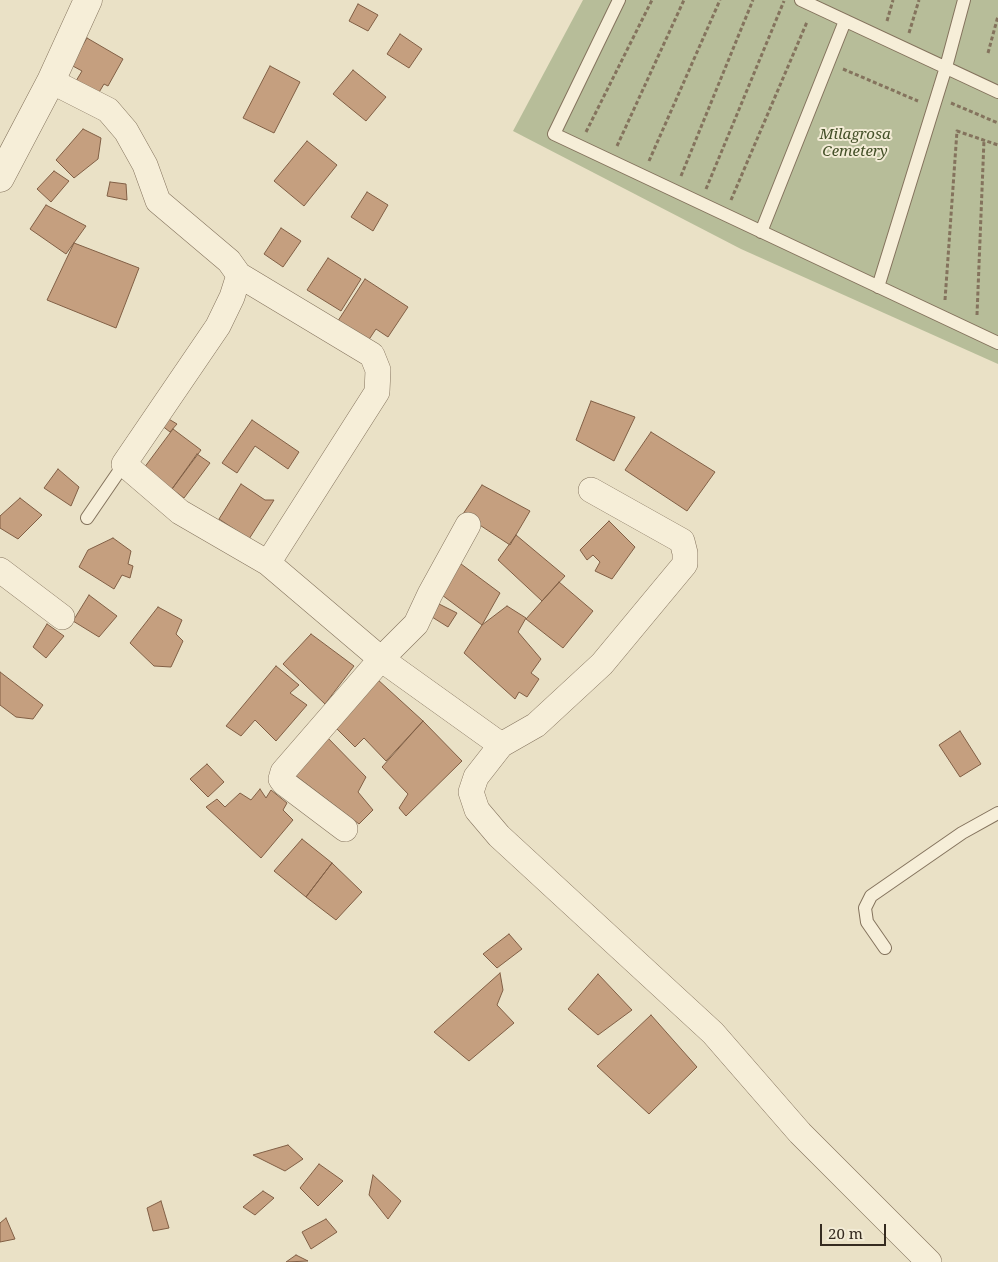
<!DOCTYPE html>
<html>
<head>
<meta charset="utf-8">
<style>
  body { margin:0 }
  #map { position:relative; width:998px; height:1262px; overflow:hidden; background:#eae1c6; font-family:"Noto Serif",serif }
  canvas { display:block }
  .scale { position:absolute; left:820px; top:1224px; width:66px; height:22px; box-sizing:border-box; border:2px solid #352b20; border-top:0; padding-left:6px; font-size:15px; line-height:18px; white-space:nowrap; color:#352b20; -webkit-text-stroke:4px #f2ebd5; paint-order:stroke }
</style>
</head>
<body>
<div id="map">
<canvas width="998" height="1262"></canvas>
<div class="scale">20 m</div>
</div>
<script>
const ctx = document.querySelector('canvas').getContext('2d');
ctx.lineJoin = 'round';
function fill(path, color) { ctx.fillStyle = color; ctx.fill(path, 'evenodd'); }
const shape = rows => new Path2D(rows.map(r => 'M' + r).join(''));
function stroke(path, color, width, dash) { ctx.strokeStyle = color; ctx.lineWidth = width; ctx.lineCap = dash ? 'butt' : 'round'; ctx.setLineDash(dash || []); ctx.stroke(path); }
function drawText(font, color, halo, rows, align = 'center') {
  ctx.font = font + ' "Noto Serif",serif'; ctx.lineWidth = 4; ctx.setLineDash([]); ctx.textBaseline = 'middle'; ctx.strokeStyle = halo; ctx.fillStyle = color; for (const [text, x, y, turn = 0] of rows) {
    ctx.save(); ctx.translate(x, y); ctx.rotate((+turn || 0) * Math.PI / 180); ctx.textAlign = isNaN(turn) ? turn : align; if (halo) ctx.strokeText(text, 0, 0); ctx.fillText(text, 0, 0); ctx.restore();
  }
}
const cemetery = shape([
  [583,0,998,0,998,364,741,249,513,131]
]);
const building = shape([
  [358,4,378,15,368,31,349,21,358,4],
  [400,34,422,49,409,68,387,54,400,34],
  [87,38,123,59,108,86,104,84,98,94,76,81,82,71,71,65,87,38],
  [270,66,300,82,274,133,243,118,270,66],
  [353,70,386,97,366,121,333,94,353,70],
  [83,129,101,138,98,159,74,178,56,160,83,129],
  [307,141,337,165,304,206,274,181,307,141],
  [54,171,69,181,51,202,37,189,54,171],
  [110,182,126,184,127,200,107,196,110,182],
  [367,192,388,205,373,231,351,217,367,192],
  [46,205,86,226,66,254,30,229,46,205],
  [281,228,301,241,283,267,264,254,281,228],
  [74,243,139,268,116,328,47,300,74,243],
  [328,258,361,279,341,311,307,290,328,258],
  [365,279,408,307,388,337,376,329,366,344,336,324,365,279],
  [591,401,635,417,614,461,576,440,591,401],
  [167,418,177,424,170,432,161,425,167,418],
  [252,420,299,452,288,469,255,446,237,473,222,463,252,420],
  [173,429,201,450,172,489,144,468,173,429],
  [651,432,715,472,687,511,625,470,651,432],
  [197,454,210,463,184,498,172,489,197,454],
  [58,469,79,487,71,506,44,488,58,469],
  [241,484,265,500,274,500,249,539,219,519,241,484],
  [482,485,530,511,510,545,463,514,482,485],
  [20,498,42,515,18,539,0,528,0,516,20,498],
  [609,521,635,547,612,579,595,571,600,562,593,555,587,560,580,550,609,521],
  [516,535,565,576,542,601,498,560,516,535],
  [113,538,131,551,128,564,133,566,130,578,122,575,114,589,79,567,88,550,113,538],
  [453,558,500,593,482,625,434,589,453,558],
  [559,582,593,611,563,648,526,619,559,582],
  [89,595,117,616,99,637,73,621,89,595],
  [439,604,457,613,448,627,432,617,439,604],
  [507,606,526,618,518,632,541,659,531,673,539,679,527,697,519,692,515,699,464,653,482,625,507,606],
  [158,607,182,620,176,634,183,641,171,667,154,666,130,643,158,607],
  [47,624,64,636,46,658,33,647,47,624],
  [311,634,354,666,325,704,283,664,311,634],
  [276,666,299,685,290,693,307,705,276,741,255,720,241,736,226,726,276,666],
  [0,672,43,705,33,719,16,717,0,705,0,672],
  [377,679,423,721,386,761,364,738,355,747,333,725,377,679],
  [423,721,462,761,406,816,399,808,408,794,382,767,423,721],
  [960,731,981,764,960,777,939,745,960,731],
  [326,736,366,777,358,792,373,810,359,824,296,776,326,736],
  [207,764,224,782,208,797,190,779,207,764],
  [260,789,266,798,271,790,287,803,283,810,293,820,261,858,206,807,217,799,225,807,240,793,251,800,260,789],
  [302,839,332,863,306,897,274,871,302,839],
  [332,863,362,892,336,920,306,897,332,863],
  [509,934,522,949,497,968,483,954,509,934],
  [500,973,503,990,497,1005,514,1023,469,1061,434,1032,500,973],
  [598,974,632,1010,598,1035,568,1009,598,974],
  [651,1015,697,1067,649,1114,597,1066,651,1015],
  [288,1145,303,1159,285,1171,253,1155,288,1145],
  [319,1164,343,1181,318,1206,300,1188,319,1164],
  [373,1175,401,1201,388,1219,369,1195,373,1175],
  [263,1191,274,1198,255,1215,243,1207,263,1191],
  [161,1201,169,1228,153,1231,147,1208,161,1201],
  [6,1218,15,1239,0,1242,0,1223,6,1218],
  [326,1219,337,1232,311,1249,302,1232,326,1219],
  [296,1255,308,1261,286,1262,296,1255]
]);
const path = shape([
  [887,21,893,0],
  [909,33,919,0],
  [988,53,998,16],
  [843,69,918,101],
  [951,103,998,123],
  [586,132,652,0],
  [617,146,684,0],
  [649,161,720,0],
  [681,176,753,0],
  [706,189,784,1],
  [731,200,807,22],
  [945,300,957,131,998,145],
  [977,315,984,140]
]);
const service = shape([
  [619,0,554,134,998,343],
  [801,0,998,92],
  [761,232,845,21],
  [878,287,946,67,964,0],
  [87,518,124,464],
  [885,948,867,922,865,908,871,896,962,833,998,813]
]);
const minor = shape([
  [51,81,108,110,126,131,145,165,158,201,229,261,239,275,232,297,218,326,124,464,180,512,268,563,381,659,501,745,476,777,471,792,477,810,499,836,713,1033,800,1133,929,1262],
  [239,275,372,355,378,370,377,392,268,563],
  [0,570,62,617],
  [501,745,536,725,602,664,685,564,685,553,682,541,591,490],
  [345,829,284,783,281,779,283,772,381,659,416,624,430,594,468,525]
]);
const tertiary = shape([
  [0,178,51,81,88,0]
]);
const parkNames = [
  ["Milagrosa",855,135],
  ["Cemetery",855,152]
];
fill(cemetery, '#b7bd99');
fill(building, '#c59f7f');
stroke(building, '#815f45', 1);
stroke(service, '#84735d', 14);
stroke(minor, '#84735d', 26);
stroke(tertiary, '#84735d', 29);
stroke(path, '#84735d', 3, [4, 2.5]);
stroke(service, '#f6eed8', 12);
stroke(minor, '#f6eed8', 25);
stroke(tertiary, '#f6eed8', 28);
drawText('italic 15px', '#445028', '#f2ebd5', parkNames);
</script>
</body>
</html>
